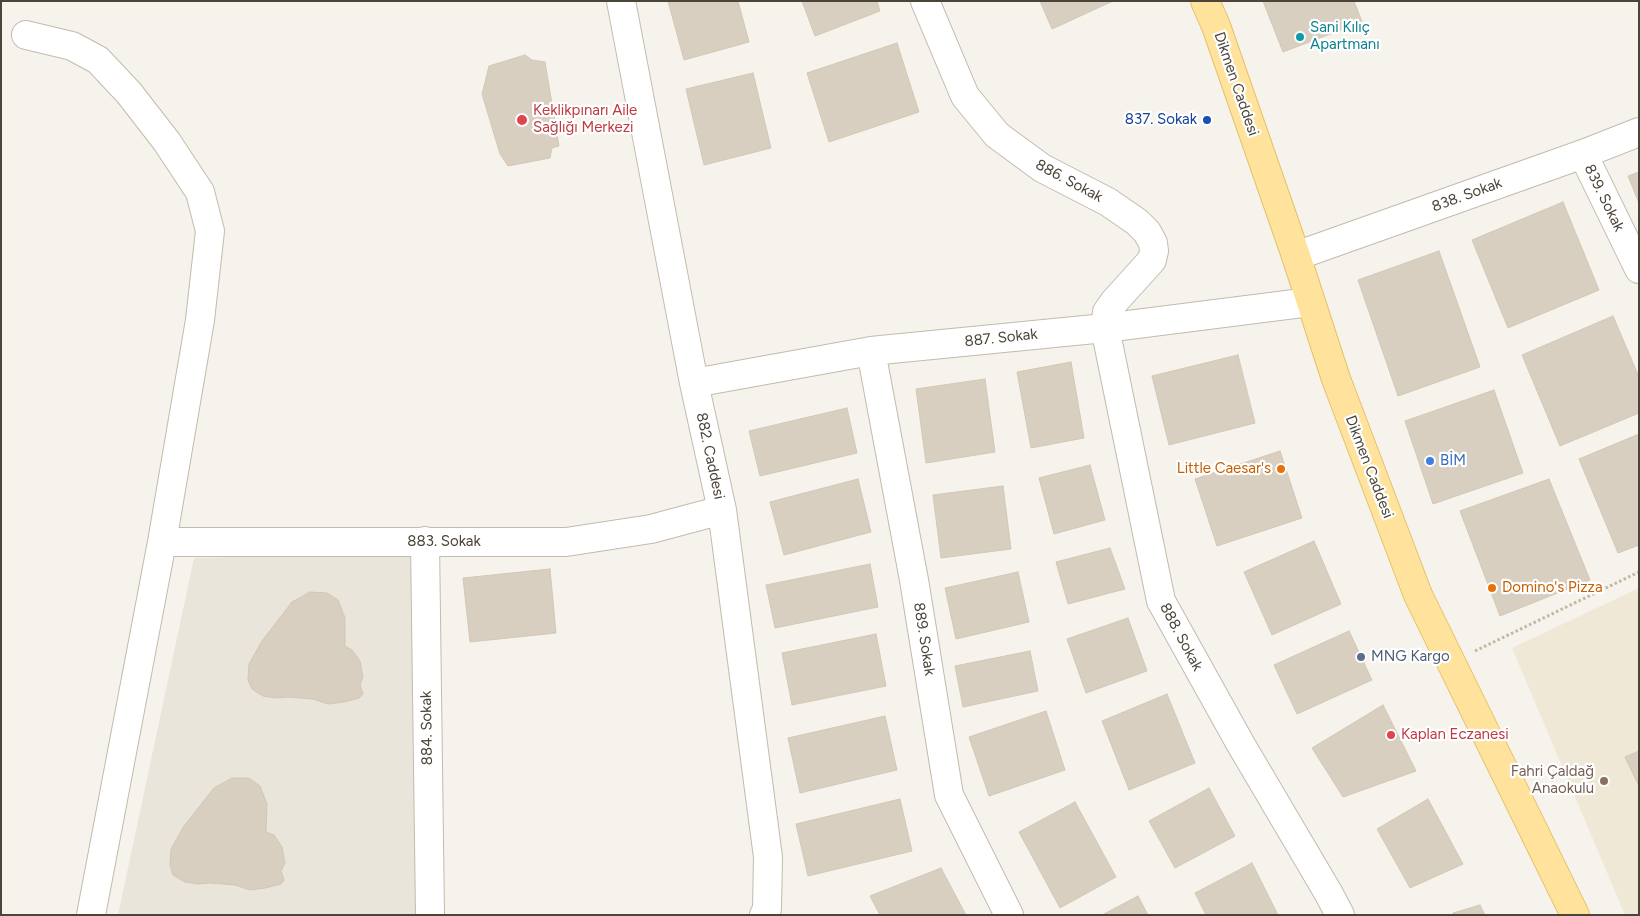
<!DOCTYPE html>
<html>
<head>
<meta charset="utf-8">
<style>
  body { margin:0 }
  #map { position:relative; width:1640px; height:916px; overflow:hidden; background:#f6f3ec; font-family:Figtree,sans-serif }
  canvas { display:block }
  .frame { position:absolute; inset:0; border:2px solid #4b4439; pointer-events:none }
</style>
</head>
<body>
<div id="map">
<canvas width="1640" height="916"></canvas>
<div class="frame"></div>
</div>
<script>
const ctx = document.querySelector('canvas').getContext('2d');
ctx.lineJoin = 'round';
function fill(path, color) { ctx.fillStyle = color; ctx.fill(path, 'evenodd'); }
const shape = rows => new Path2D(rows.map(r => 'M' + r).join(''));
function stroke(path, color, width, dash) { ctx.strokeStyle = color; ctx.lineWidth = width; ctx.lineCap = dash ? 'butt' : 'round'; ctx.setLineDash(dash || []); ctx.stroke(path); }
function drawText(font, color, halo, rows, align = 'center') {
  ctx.font = font + ' Figtree,sans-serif'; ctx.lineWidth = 4.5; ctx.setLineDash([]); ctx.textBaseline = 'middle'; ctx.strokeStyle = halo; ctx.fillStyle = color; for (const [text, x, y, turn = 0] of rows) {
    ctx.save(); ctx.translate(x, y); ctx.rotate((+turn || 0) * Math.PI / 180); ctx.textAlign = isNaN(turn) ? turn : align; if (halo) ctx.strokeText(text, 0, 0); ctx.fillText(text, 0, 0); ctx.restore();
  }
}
const residential = shape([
  [413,552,420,915,118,915,194,558]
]);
const education = shape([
  [1639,588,1639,915,1625,915,1512,648]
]);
const building = shape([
  [668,1,738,1,749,42,684,60,668,1],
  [802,1,877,1,880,11,815,36,802,1],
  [1040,1,1113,1,1052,29,1040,1],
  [1263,1,1354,1,1362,22,1283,52,1263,1],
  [897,43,919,112,829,142,807,73,897,43],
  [525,55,532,60,545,62,559,146,552,148,550,158,508,166,500,154,482,94,489,66,525,55],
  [753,73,771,148,704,165,686,89,753,73],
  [1639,172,1639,203,1628,176,1639,172],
  [1563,202,1599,290,1508,328,1472,240,1563,202],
  [1439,251,1480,367,1398,396,1358,280,1439,251],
  [1613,316,1639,377,1639,413,1560,446,1522,355,1613,316],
  [1238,355,1255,423,1169,445,1152,376,1238,355],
  [1071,362,1084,438,1031,448,1017,372,1071,362],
  [985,379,995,452,926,463,916,389,985,379],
  [1494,390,1523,473,1433,504,1405,421,1494,390],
  [847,408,857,453,760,476,749,431,847,408],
  [1639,434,1639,545,1618,553,1579,459,1639,434],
  [1280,451,1302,518,1217,546,1195,479,1280,451],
  [1090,465,1105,520,1054,534,1039,478,1090,465],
  [858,479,871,532,784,555,770,502,858,479],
  [1549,479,1590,580,1500,616,1460,511,1549,479],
  [1003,486,1011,549,941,558,933,495,1003,486],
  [1314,541,1341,604,1272,635,1244,572,1314,541],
  [1110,548,1125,589,1068,604,1056,562,1110,548],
  [870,564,878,607,775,628,766,585,870,564],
  [550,569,556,633,470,642,463,578,550,569],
  [1018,572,1029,622,956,639,945,588,1018,572],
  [310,592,327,593,338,600,345,618,345,646,352,650,360,661,363,677,360,685,363,694,359,698,344,702,328,704,313,699,288,697,276,698,263,696,252,689,248,680,249,664,262,641,292,602,310,592],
  [1128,618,1147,671,1086,693,1067,639,1128,618],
  [1349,631,1372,680,1297,714,1274,665,1349,631],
  [876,634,886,686,792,705,782,653,876,634],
  [1030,651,1038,691,963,707,955,666,1030,651],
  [1167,694,1195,763,1129,790,1102,721,1167,694],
  [1383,705,1416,771,1343,797,1312,748,1383,705],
  [1046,711,1065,770,989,796,969,737,1046,711],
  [885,716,897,770,800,793,788,738,885,716],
  [1639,751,1639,786,1625,757,1639,751],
  [232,778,249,778,260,786,267,804,266,832,274,835,282,847,285,863,281,871,284,880,281,884,265,888,250,890,235,885,210,883,198,884,185,882,173,875,170,865,171,849,184,826,214,788,232,778],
  [1209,788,1235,836,1175,868,1149,821,1209,788],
  [900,799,912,851,808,876,796,824,900,799],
  [1428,799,1463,864,1410,888,1377,829,1428,799],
  [1075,802,1116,877,1060,908,1019,832,1075,802],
  [1252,863,1278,915,1206,915,1195,893,1252,863],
  [941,868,966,915,880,915,870,896,941,868],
  [1138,896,1148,915,1102,915,1138,896],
  [1480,905,1485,915,1453,915,1453,913,1480,905]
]);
const path = shape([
  [1475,651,1639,572]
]);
const street = shape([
  [621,1,694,383,722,510,768,857,767,909,764,915],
  [925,1,965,96,997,135,1042,168,1108,202,1137,222,1147,232,1153,243,1154,251,1152,260,1114,302,1107,312,1105,328,1161,601,1240,743,1329,894,1340,915],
  [26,35,72,46,98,60,129,93,167,142,200,192,210,231,200,320,162,542,91,915],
  [1583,154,1639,269],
  [1296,256,1583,154,1639,132],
  [871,351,914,580,949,795,1009,915],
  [694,383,871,351,1105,328,1310,302],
  [425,541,430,915],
  [162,542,566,542,651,529,722,510]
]);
const primary = shape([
  [1205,1,1216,26,1296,256,1336,379,1418,595,1575,915]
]);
const markers = [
  [1300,37,5,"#0f9aa8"],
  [522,120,6,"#e0444e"],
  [1207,120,5,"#1a4fb4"],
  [1430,461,5,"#3f7fe0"],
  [1281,469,5,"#e8710a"],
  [1492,588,5,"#e8710a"],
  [1361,657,5,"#5c6f8a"],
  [1391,735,5,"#e0444e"],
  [1604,781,5,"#8d6e63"]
];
const cultureNames = [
  ["Sani Kılıç",1310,28],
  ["Apartmanı",1310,45]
];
const streetNames = [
  ["Dikmen Caddesi",1236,84,71],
  ["886. Sokak",1069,181,28],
  ["838. Sokak",1467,195,-20],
  ["839. Sokak",1604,198,64],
  ["887. Sokak",1001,338,-6],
  ["882. Caddesi",710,456,78],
  ["Dikmen Caddesi",1369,467,69],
  ["883. Sokak",444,542],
  ["888. Sokak",1181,637,62],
  ["889. Sokak",924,639,81],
  ["884. Sokak",427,728,-91]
];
const healthNames = [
  ["Keklikpınarı Aile",533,111],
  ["Sağlığı Merkezi",533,128],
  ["Kaplan Eczanesi",1401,735]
];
const transitNames = [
  ["837. Sokak",1197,120]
];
const shopNames = [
  ["BİM",1440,461]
];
const foodNames = [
  ["Little Caesar's",1271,469],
  ["Domino's Pizza",1502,588,"left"]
];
const serviceNames = [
  ["MNG Kargo",1371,657]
];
const educationNames = [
  ["Fahri Çaldağ",1594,772],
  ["Anaokulu",1594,789]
];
fill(residential, '#eae5da');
fill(education, '#efe8d6');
fill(building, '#d8cfc1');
stroke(building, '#d3c7b4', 1);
stroke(street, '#c2bbae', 30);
stroke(primary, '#e6c16a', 30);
stroke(path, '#c4b79f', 3, [2.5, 2.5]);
stroke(street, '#fff', 28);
stroke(primary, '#ffe39c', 28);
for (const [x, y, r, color] of markers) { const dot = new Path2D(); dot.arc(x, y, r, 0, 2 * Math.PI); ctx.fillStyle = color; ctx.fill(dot); stroke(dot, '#fff', 2); }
drawText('15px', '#0d838f', '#fff', cultureNames, 'left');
drawText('15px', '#4b4439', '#fff', streetNames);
drawText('15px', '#be3a42', '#fff', healthNames, 'left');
drawText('15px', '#164399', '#fff', transitNames, 'right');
drawText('15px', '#366cbe', '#fff', shopNames, 'left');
drawText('15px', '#c56008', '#fff', foodNames, 'right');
drawText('15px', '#4e5e75', '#fff', serviceNames, 'left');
drawText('15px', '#785e54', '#fff', educationNames, 'right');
</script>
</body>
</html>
